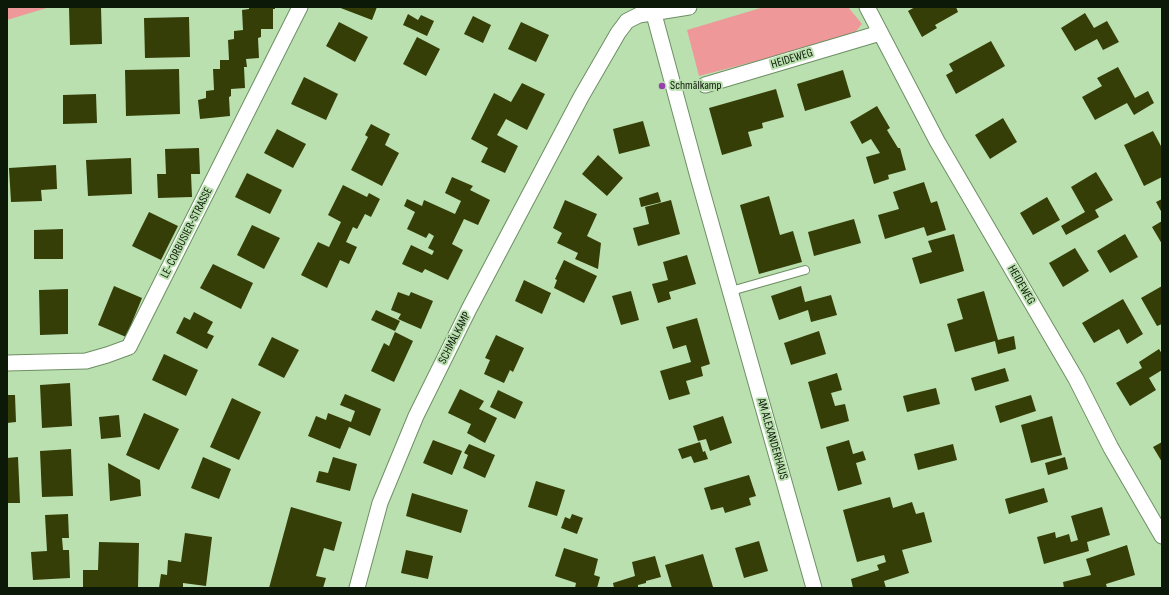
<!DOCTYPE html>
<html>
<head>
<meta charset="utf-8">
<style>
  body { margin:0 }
  #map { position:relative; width:1169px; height:595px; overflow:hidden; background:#bbe0b0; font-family:"Sofia Sans Condensed",sans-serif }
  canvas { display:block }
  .frame { position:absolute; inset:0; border:8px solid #0c1908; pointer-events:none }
</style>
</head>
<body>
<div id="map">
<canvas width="1169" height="595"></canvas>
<div class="frame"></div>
</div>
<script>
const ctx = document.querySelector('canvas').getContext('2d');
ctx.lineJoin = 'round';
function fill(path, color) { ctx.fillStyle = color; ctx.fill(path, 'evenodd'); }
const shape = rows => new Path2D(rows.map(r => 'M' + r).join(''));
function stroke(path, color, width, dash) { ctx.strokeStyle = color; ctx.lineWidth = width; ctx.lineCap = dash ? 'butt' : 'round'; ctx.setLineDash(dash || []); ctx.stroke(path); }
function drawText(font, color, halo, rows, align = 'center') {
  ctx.font = font + ' "Sofia Sans Condensed",sans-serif'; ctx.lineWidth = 4; ctx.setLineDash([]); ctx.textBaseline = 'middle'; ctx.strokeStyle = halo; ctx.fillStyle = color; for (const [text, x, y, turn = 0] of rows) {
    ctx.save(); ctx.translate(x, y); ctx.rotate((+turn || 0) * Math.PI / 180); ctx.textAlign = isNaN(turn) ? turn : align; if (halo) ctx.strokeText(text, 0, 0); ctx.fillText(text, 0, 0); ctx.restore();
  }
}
const green = shape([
  [7,7,50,7,7,20],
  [764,7,848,7,862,24,852,36,699,76,687,30]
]);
const building = shape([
  [101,7,102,44,70,45,69,8],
  [249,7,275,7,275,9,273,9,273,29,261,29,261,37,258,38,259,58,246,59,247,67,244,67,245,88,231,89,231,96,229,97,230,116,200,119,198,100,206,98,206,91,214,90,213,69,220,69,220,60,229,60,228,40,234,39,234,31,243,30,242,10,249,9],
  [338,7,377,7,372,20],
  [915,7,956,7,958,12,935,25,937,28,922,37,908,11],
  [1085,13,1094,28,1107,21,1119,42,1103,50,1097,39,1075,51,1061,28],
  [408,14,418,20,421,15,434,21,427,36,403,25],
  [473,16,491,25,483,43,464,34],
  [189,17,190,57,145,58,144,18],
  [339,22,368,37,355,62,326,46],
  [521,22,549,35,536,62,508,49],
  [417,37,440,49,426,76,403,64],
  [991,41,1005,66,956,94,946,75,953,71,949,64],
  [1118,67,1135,98,1148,91,1154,103,1134,115,1127,103,1095,120,1082,97,1102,86,1097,78],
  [179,69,180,114,126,116,125,70],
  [843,70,851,97,805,111,797,84],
  [304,77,338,94,326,120,291,104],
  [522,83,545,94,527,130,506,119,497,135,518,146,505,173,481,162,488,148,471,139,494,93,511,102],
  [776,89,784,117,762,123,763,128,748,132,752,146,722,155,709,108],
  [96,94,97,123,63,124,63,95],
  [877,106,890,128,887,130,898,148,900,148,906,170,888,175,889,179,874,184,866,157,880,153,871,139,862,144,850,122],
  [1003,118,1017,142,990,159,975,135],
  [643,121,650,146,619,154,613,129],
  [371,124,390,134,385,145,399,153,382,186,351,170,368,137,365,135],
  [277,129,306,144,293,168,264,153],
  [1153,131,1162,148,1162,177,1144,186,1124,145],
  [199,148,200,174,191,174,192,197,158,198,157,174,166,174,165,149],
  [598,155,623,178,607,196,582,174],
  [131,158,132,194,88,196,86,160],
  [56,165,57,189,41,190,42,201,11,202,9,168],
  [1096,172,1113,200,1095,210,1099,217,1066,235,1061,226,1085,212,1071,187],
  [247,173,282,190,270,214,235,197],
  [452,177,473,186,470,190,490,200,478,225,464,219,452,244,463,250,448,280,425,269,422,273,402,264,411,245,432,255,434,251,428,248,434,236,429,233,426,238,407,229,415,212,404,206,407,199,422,206,424,200,455,214,461,201,445,193],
  [924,182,931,203,937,201,946,230,927,236,924,227,885,239,878,215,899,209,893,192],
  [343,185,367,197,369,193,380,199,371,217,365,214,357,229,353,227,346,242,357,247,349,264,340,260,327,288,301,275,318,242,329,247,341,222,328,215],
  [658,192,661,202,641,207,639,198],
  [769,196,780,235,793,231,802,262,759,274,740,205],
  [1047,197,1060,220,1033,235,1020,213],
  [1162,199,1162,213,1156,202],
  [565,200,597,214,587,236,601,243,598,269,575,259,578,253,557,243,562,233,553,228],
  [671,200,680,234,638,246,633,228,649,224,645,207],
  [149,212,178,226,161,260,132,246],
  [854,219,861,243,814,256,808,232],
  [1162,221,1162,244,1152,227],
  [252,225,280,238,264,269,237,255],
  [63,229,63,259,34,259,34,230],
  [954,234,964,271,920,284,912,258,932,252,928,241],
  [1125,234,1138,257,1110,273,1097,251],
  [1075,248,1089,271,1063,287,1049,263],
  [687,255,696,284,669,292,671,299,658,303,652,284,668,280,663,262],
  [564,260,597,276,584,303,554,288,557,280,555,279],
  [213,264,253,283,241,309,200,288],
  [524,280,551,293,542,314,515,301],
  [114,286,142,298,126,337,98,325],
  [801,286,805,302,831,295,837,315,811,322,808,310,779,320,771,296],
  [1162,286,1162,324,1157,326,1141,298],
  [68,289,68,334,40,335,39,290],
  [631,291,639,320,621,325,612,296],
  [984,291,998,340,1014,336,1016,349,998,354,995,341,955,352,947,324,963,319,957,299],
  [398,292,409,296,411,292,433,301,421,329,398,319,401,314,391,310],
  [1123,299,1143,334,1127,344,1119,329,1094,343,1082,323],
  [376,310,400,321,395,331,371,320],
  [194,312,213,322,207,333,214,336,207,349,176,333,184,317,190,320],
  [697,318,710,364,701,367,703,376,686,381,690,394,669,400,660,371,691,362,686,345,673,349,666,327],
  [819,331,826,354,791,365,784,343],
  [395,332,413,341,394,382,371,371,384,343,389,346],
  [496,335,524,348,513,372,510,370,504,383,484,374,490,360,485,358],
  [272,337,299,350,284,378,258,365],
  [1159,349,1162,354,1162,370,1149,378,1156,390,1130,406,1116,383,1142,368,1139,362],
  [164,354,198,370,186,396,152,380],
  [1005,368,1009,381,975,391,971,378],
  [837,373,842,390,831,393,835,406,845,404,849,421,821,429,808,382],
  [70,383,72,426,42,428,40,385],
  [936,388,940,404,907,412,903,396],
  [460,389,484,401,479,409,497,418,485,443,467,433,471,424,448,413],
  [498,390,523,402,515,419,490,407],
  [345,394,381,409,370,436,349,427,340,449,308,436,316,416,326,420,328,413,351,422,355,411,340,405],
  [7,395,15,395,16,422,7,423],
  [1031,395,1036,411,1000,423,995,406],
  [232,398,261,412,239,460,210,447],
  [144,413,179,429,159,470,126,455],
  [119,415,121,437,101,439,99,417],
  [723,416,732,443,710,451,706,439,698,441,693,426],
  [1052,416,1062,455,1031,463,1021,425],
  [433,440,462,451,452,475,423,463],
  [849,440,853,454,863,451,866,460,856,463,862,484,838,491,826,447],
  [700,442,703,452,705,451,708,459,694,463,691,456,682,459,678,449],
  [1162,442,1162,462,1153,447],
  [469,444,495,455,485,478,463,468,468,455,464,453],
  [953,444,957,460,918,470,914,454],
  [71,449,73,496,42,497,40,451],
  [18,457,20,503,7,503,7,458],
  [203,457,231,469,219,499,191,488],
  [333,457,357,464,350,491,316,482,319,471,328,473],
  [1065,457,1068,469,1048,475,1045,463],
  [108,463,140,480,141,496,110,501],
  [749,475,756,496,749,498,751,505,725,513,723,507,711,510,704,488],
  [536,481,565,490,557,516,528,507],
  [1044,488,1048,502,1009,514,1005,499],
  [412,493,468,510,461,533,406,516],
  [890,497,893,508,912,502,916,514,924,512,932,542,902,550,909,573,884,581,886,588,853,588,851,579,879,570,877,565,886,562,884,555,857,562,843,510],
  [291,507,342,522,334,551,324,548,316,576,326,578,323,588,269,588],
  [1102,507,1110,535,1087,542,1089,551,1044,564,1037,537,1055,532,1056,538,1069,534,1071,542,1078,540,1071,516],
  [68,514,69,538,62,538,63,550,69,550,70,578,33,580,31,552,47,551,45,515],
  [572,514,583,518,577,534,561,528,565,517,570,519],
  [185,533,212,537,206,586,183,583,183,588,159,588,161,574,167,575,168,560,181,562],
  [759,541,768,571,744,578,735,548],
  [99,542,139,543,138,588,83,588,83,570,98,570],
  [1127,545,1135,575,1106,584,1107,588,1064,588,1063,582,1091,575,1086,559],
  [564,548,598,559,594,575,600,577,597,588,575,588,576,583,555,576],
  [406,550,433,556,428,579,401,573],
  [703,554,713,587,708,588,672,588,665,565],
  [655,556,661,577,646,581,646,583,638,585,638,588,614,588,613,583,635,576,632,562]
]);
const lane = shape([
  [731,291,805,270]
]);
const street = shape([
  [652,7,698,177,814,588],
  [867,7,937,141,1076,379,1111,448,1162,536],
  [705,85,880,33],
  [7,363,86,361,107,355,129,347,300,7],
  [357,588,380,503,416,416,469,309,581,97,618,33,627,21,639,15,689,7]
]);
const markers = [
  [662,86,4,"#9740ad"]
];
const streetNames = [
  ["HEIDEWEG",792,59,-17],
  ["LE-CORBUSIER-STRASSE",187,233,-63],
  ["HEIDEWEG",1021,285,60],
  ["SCHMÄLKAMP",455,338,-63],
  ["AM ALEXANDERHAUS",772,439,74]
];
const poiNames = [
  ["Schmälkamp",670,86]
];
fill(green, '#ee989a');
fill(building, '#353e07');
stroke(lane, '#6d8f63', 10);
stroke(street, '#6d8f63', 17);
stroke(lane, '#fff', 8);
stroke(street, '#fff', 15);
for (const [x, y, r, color] of markers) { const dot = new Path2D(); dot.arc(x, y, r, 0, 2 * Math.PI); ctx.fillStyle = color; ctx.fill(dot); stroke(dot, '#bbe0b0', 1.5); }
drawText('12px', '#0c1908', '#bbe0b0', streetNames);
drawText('12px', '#0c1908', '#bbe0b0', poiNames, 'left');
</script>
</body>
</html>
